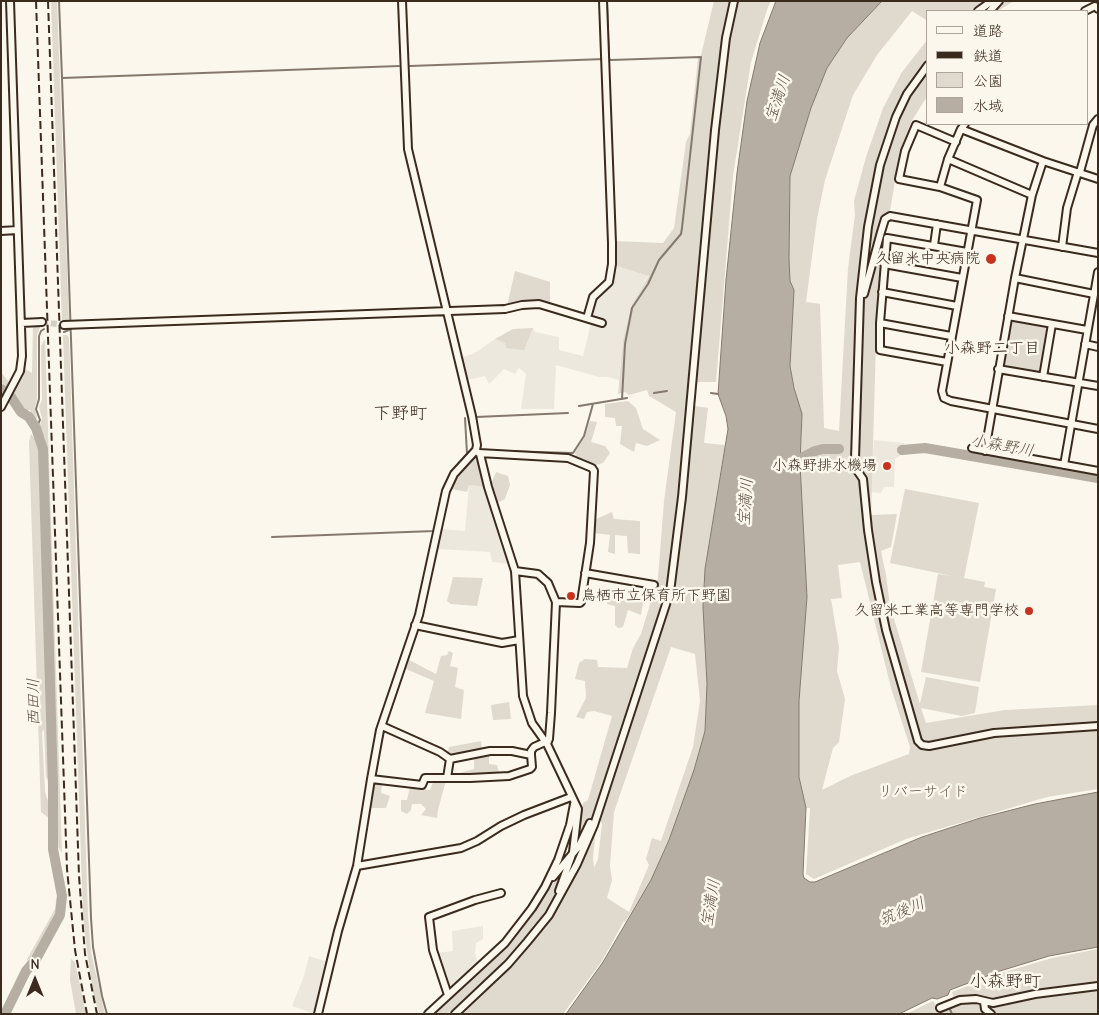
<!DOCTYPE html>
<html>
<head>
<meta charset="utf-8">
<style>
  body { margin:0 }
  #map { position:relative; width:1099px; height:1015px; overflow:hidden; background:#fbf7ec; font-family:"Comic Neue","Klee One",sans-serif }
  canvas { display:block }
  .frame { position:absolute; inset:0; border:2px solid #3b2a1e; pointer-events:none }
  .legend { position:absolute; left:926px; top:10px; width:162px; height:115px; box-sizing:border-box; background:#fbf7ec; border:1px solid #aea59a; margin:0; padding:6px 9px; list-style:none; font-size:15px; color:#3b2a1e }
  .legend li { display:flex; align-items:center; gap:10px; height:25px }
  .legend b { width:25px; border:1px solid #aea59a }
  .north { position:absolute; left:10px; top:955px; width:50px; height:50px; -webkit-text-stroke:4px #fbf7ec; paint-order:stroke; rotate:0deg; font-size:14px; font-weight:700; line-height:20px; text-align:center; color:#3b2a1e }
  .north::after { content:''; display:block; margin:auto; width:18px; height:22px; background:#3b2a1e; clip-path:polygon(50% 0,100% 100%,50% 72%,0 100%) }
</style>
</head>
<body>
<div id="map">
<canvas width="1099" height="1015"></canvas>
<div class="frame"></div>
<ul class="legend">
<li><b style="height:6px;background:#fbf7ec"></b>道路</li>
<li><b style="height:6px;background:#3b2a1e"></b>鉄道</li>
<li><b style="height:14px;background:#dfd9ce"></b>公園</li>
<li><b style="height:14px;background:#b6aea2"></b>水域</li>
</ul>
<div class="north">N</div>
</div>
<script>
const ctx = document.querySelector('canvas').getContext('2d');
ctx.lineJoin = 'round';
function fill(path, color) { ctx.fillStyle = color; ctx.fill(path, 'evenodd'); }
const shape = rows => new Path2D(rows.map(r => 'M' + r).join(''));
function stroke(path, color, width, dash) { ctx.strokeStyle = color; ctx.lineWidth = width; ctx.lineCap = dash ? 'butt' : 'round'; ctx.setLineDash(dash || []); ctx.stroke(path); }
function drawText(font, color, halo, rows, align = 'center') {
  ctx.font = font + ' "Comic Neue","Klee One",sans-serif'; ctx.lineWidth = 5; ctx.setLineDash([]); ctx.textBaseline = 'middle'; ctx.strokeStyle = halo; ctx.fillStyle = color; for (const [text, x, y, turn = 0] of rows) {
    ctx.save(); ctx.translate(x, y); ctx.rotate((+turn || 0) * Math.PI / 180); ctx.textAlign = isNaN(turn) ? turn : align; if (halo) ctx.strokeText(text, 0, 0); ctx.fillText(text, 0, 0); ctx.restore();
  }
}
const built = shape([
  [614,265,649,275,632,304,623,340,619,380,608,377,599,377,556,365,554,409,521,409,526,374,519,368,515,374,504,369,489,384,485,376,467,380,462,357,473,354,495,339,524,349,533,328,535,332,559,337,559,350,583,356,591,323,588,321,594,297,610,284],
  [874,440,904,443,903,454,895,459,894,487,884,487,881,493,870,492],
  [469,485,484,487,510,564,492,562,490,552,438,549,442,529,465,531],
  [483,926,483,939,476,943,475,954,479,965,451,990,448,989,436,953,453,951,452,931],
  [309,956,328,962,315,1014,292,1006,304,976]
]);
const green = shape([
  [51,1,57,1,69,321,62,321],
  [714,1,771,1,768,7,751,62,733,176,716,382,696,382,697,374,691,374,674,544,666,591,592,819,585,827,580,838,576,840,583,803,588,800,612,716,594,711,587,712,584,719,576,717,586,698,585,681,575,679,579,663,585,659,597,660,598,667,627,668,633,648,641,634,658,578,664,501,676,412,649,396,647,390,629,395,625,392,618,394,623,340,632,304,649,276,614,265,614,241,663,243,674,228,686,142,690,134,698,58,701,55],
  [882,1,1014,1,998,11,928,11,928,21,912,11,877,55,853,95,825,180,817,219,806,302,820,304,824,428,839,431,848,268,855,215,854,201,866,157,883,108,902,72,928,39,928,95,911,122,900,152,880,269,877,306,871,515,897,514,891,547,881,551,886,575,890,606,920,704,926,677,979,687,975,713,962,716,921,708,926,723,1005,710,1098,705,1098,789,1047,797,906,839,814,879,806,874,810,808,806,808,799,777,799,701,807,597,800,464,802,426,790,366,794,290,790,281,789,259,790,176,811,108,827,68,847,38],
  [860,562,891,688,910,747,909,754,850,776,822,790,833,748,839,742,845,699,837,671,839,647,831,599,842,598,838,565],
  [515,271,550,282,550,305,507,306],
  [1008,318,1051,325,1042,375,999,368],
  [33,326,40,327,37,335,37,399,35,407,37,417,36,421,32,417,30,410,23,410,13,395,1,382,1,372,15,390,25,369,32,373],
  [533,328,524,350,506,348,505,343,495,339,513,329],
  [63,335,67,335,69,338,88,915,91,952,105,1014,99,1014,93,992,87,952,83,915],
  [45,339,62,853,58,847,45,438,39,429,42,418,39,407,42,400,41,346],
  [628,401,636,408,643,429,660,440,647,446,636,443,634,452,620,444,622,426,616,426,615,418,605,417,605,404],
  [694,406,708,408,704,443,725,445,705,569,703,607,707,684,705,731,694,770,669,840,651,880,625,922,624,921,602,961,563,1014,459,1014,516,960,556,912,583,861,596,827,593,858,594,868,598,859,602,824,599,819,673,591,681,545],
  [671,647,695,654,700,701,693,747,661,841,652,838,646,859,649,865,629,912,607,898,612,880,610,866,614,812],
  [590,421,597,422,591,442,605,446,610,453,603,463,593,466,576,457,575,452,585,436],
  [31,434,38,442,40,464,49,714,46,724,50,731,51,785,46,777,44,729,42,733,45,792,48,801,49,818,41,812,29,442],
  [475,457,478,458,484,487,469,485,467,492,452,489,460,473],
  [496,472,508,476,510,485,505,499,497,503,491,484],
  [905,489,979,503,964,578,985,582,984,587,996,589,980,682,921,672,938,574,952,576,890,563],
  [612,512,614,519,640,521,640,554,628,553,627,536,615,535,615,554,608,552,610,535,594,533,594,520],
  [453,577,483,578,477,606,451,604,447,601],
  [606,597,643,602,641,615,628,610,623,627,618,628,615,625,615,606,607,604],
  [449,651,453,653,450,666,458,668,455,687,464,690,461,719,425,713,434,681,406,669,409,660,436,674,441,656,447,655],
  [509,702,511,719,493,720,491,705],
  [481,741,482,750,450,757,447,755,449,747],
  [489,754,489,764,497,765,500,776,456,777,456,774,474,769,474,756],
  [434,780,446,780,438,810,437,818,421,815,426,809,421,804,412,804,411,810,407,814,401,811,401,800,407,800,410,787,430,790],
  [375,782,382,783,381,793,390,796,386,808,371,808],
  [566,864,552,903,506,960,447,1014,432,1014,505,946,545,896],
  [57,895,57,913,33,957,26,961,55,909],
  [1098,949,1098,985,991,1001,966,996,954,1000,952,992,1005,972,1052,958],
  [71,959,75,962,86,1014,76,1014,70,980],
  [1098,988,1098,1014,994,1013,988,1009,987,1004],
  [933,1001,939,1010,962,1002,974,1001,980,1005,986,1014,906,1014]
]);
const water = shape([
  [776,1,882,1,847,38,827,68,811,108,790,176,789,259,790,281,794,290,790,366,794,388,802,414,800,464,807,597,799,701,799,777,806,808,803,874,804,878,810,882,815,882,922,837,980,818,1035,804,1098,792,1098,947,1049,956,1000,971,950,990,948,995,937,999,932,998,899,1014,566,1014,603,962,651,880,669,840,694,770,705,731,707,684,703,607,705,569,728,429,726,416,718,394,726,280,737,173,747,101,760,43,776,1]
]);
const stream = shape([
  [59,1,62,78],
  [607,1,609,59],
  [609,59,611,60,701,57,682,228,681,234,659,260,648,284,632,308,625,344,622,399],
  [410,66,605,59],
  [64,332,71,329],
  [654,393,667,391],
  [711,393,718,394],
  [579,406,627,398],
  [476,417,568,413],
  [36,428,40,420,36,409,39,399,39,336,41,331,44,329],
  [502,451,573,453,584,436,593,404],
  [451,472,467,454,465,418],
  [272,537,434,531,442,492],
  [949,1007,952,1014],
  [1,1009,5,1013],
  [107,1014,102,996,93,947,91,918,62,78,399,66]
]);
const river = shape([
  [1,389,11,397,21,412,29,417,36,428,43,449,53,785,53,849,62,896,60,915,36,959,26,971,5,1014],
  [902,450,925,448,1098,478],
  [788,465,815,451,823,449,839,449]
]);
const minorTunnel = shape([
  [42,322,64,325]
]);
const minor = shape([
  [978,11,992,1],
  [990,11,999,1],
  [1085,11,1095,6,1098,9],
  [928,65,907,94,896,117,880,165,868,227,860,298,855,459,856,469,863,479,868,530,876,582,886,630,918,741,922,745,929,746,994,733,1098,726],
  [961,129,1043,161,1098,179],
  [956,142,916,125,905,151,899,179,940,187,977,200,942,391,944,398,951,401,1098,429],
  [948,159,1032,195],
  [1080,172,1093,125,1098,119],
  [940,187,948,159,961,129,965,124],
  [1,231,17,230],
  [934,245,937,224],
  [1062,247,1067,208,1078,172],
  [884,264,962,278],
  [1015,278,1094,294],
  [882,292,957,306],
  [864,294,881,232,885,219,890,216,1098,253],
  [1008,316,1087,330],
  [587,318,593,297,609,282,612,264,612,243,603,1],
  [21,323,42,322],
  [880,323,951,336],
  [64,325,505,309,522,305,539,304,602,323],
  [1085,344,1098,347],
  [947,362,880,350,880,323,887,238,967,252],
  [998,369,1098,386],
  [1043,377,1052,324],
  [1,407,20,371,22,356,10,1],
  [972,448,1098,471],
  [985,451,1015,278,1032,195,1043,161],
  [479,453,568,458,592,468,594,471,590,543,581,602,580,603,556,602],
  [480,454,488,487,515,571,523,696,532,723,547,744,578,809,573,852,559,891],
  [1064,465,1098,272],
  [515,571,538,574,548,583,556,602,551,713,549,739,547,744],
  [585,573,654,585],
  [415,625,502,643,519,640],
  [382,726,440,752,450,759],
  [447,778,470,778,509,776,530,769,532,767,531,755],
  [371,779,422,785,425,778,447,778,450,759,490,751,512,751,531,755,531,751,534,747,545,742],
  [357,866,461,848,477,841,501,826,524,815,571,797],
  [553,877,579,846,590,823],
  [448,995,433,950,429,917,475,900,501,893],
  [984,1002,985,1009,991,1014],
  [940,1008,960,1000,976,999,993,1003,1035,994,1098,986],
  [318,1014,338,931,357,866,371,779,380,730,419,615,446,491,454,474,476,450,477,445,472,416,408,149,402,1],
  [428,1014,505,943,532,908,545,887,558,860,570,825,574,804],
  [455,1014,508,964,527,942,549,915,577,864,594,825,670,592,682,497,715,130,726,38,734,1]
]);
const rail = shape([
  [36,1,67,869,75,950,87,1014],
  [48,1,79,876,85,954,97,1014]
]);
const markers = [
  [991,259,6,"#c8321e"],
  [887,466,5,"#c8321e"],
  [571,596,5,"#c8321e"],
  [1029,611,5,"#c8321e"]
];
const poiNames = [
  ["久留米中央病院",980,259],
  ["小森野排水機場",877,466],
  ["鳥栖市立保育所下野園",581,596,"left"],
  ["久留米工業高等専門学校",1019,611]
];
const parkNames = [
  ["リバーサイド",923,792]
];
const waterNames = [
  ["宝満川",778,98,-71],
  ["小森野川",1002,446,10],
  ["宝満川",746,502,-86],
  ["西田川",34,702,-91],
  ["宝満川",711,903,-80],
  ["筑後川",902,912,-23]
];
const neighbourhoodNames = [
  ["小森野二丁目",992,348]
];
const quarterNames = [
  ["下野町",400,414],
  ["小森野町",1005,982]
];
fill(built, '#ede8dd');
fill(green, '#dfd9ce');
fill(water, '#b6aea2');
stroke(water, '#85796d', 1);
stroke(stream, '#85796d', 2);
stroke(river, '#b6aea2', 10);
stroke(minorTunnel, '#d5cec3', 6, [6, 3]);
stroke(minor, '#3b2a1e', 10);
stroke(minor, '#fbf7ec', 6);
stroke(rail, '#3b2a1e', 2, [8, 4]);
for (const [x, y, r, color] of markers) { const dot = new Path2D(); dot.arc(x, y, r, 0, 2 * Math.PI); ctx.fillStyle = color; ctx.fill(dot); stroke(dot, '#fbf7ec', 2); }
drawText('15px', '#3b2a1e', '#fbf7ec', poiNames, 'right');
drawText('15px', '#64564a', '#fbf7ec', parkNames);
drawText('italic 16px', '#605246', '#fbf7ec', waterNames);
drawText('16px', '#3b2a1e', '#fbf7ec', neighbourhoodNames);
drawText('18px', '#3b2a1e', '#fbf7ec', quarterNames);
</script>
</body>
</html>
